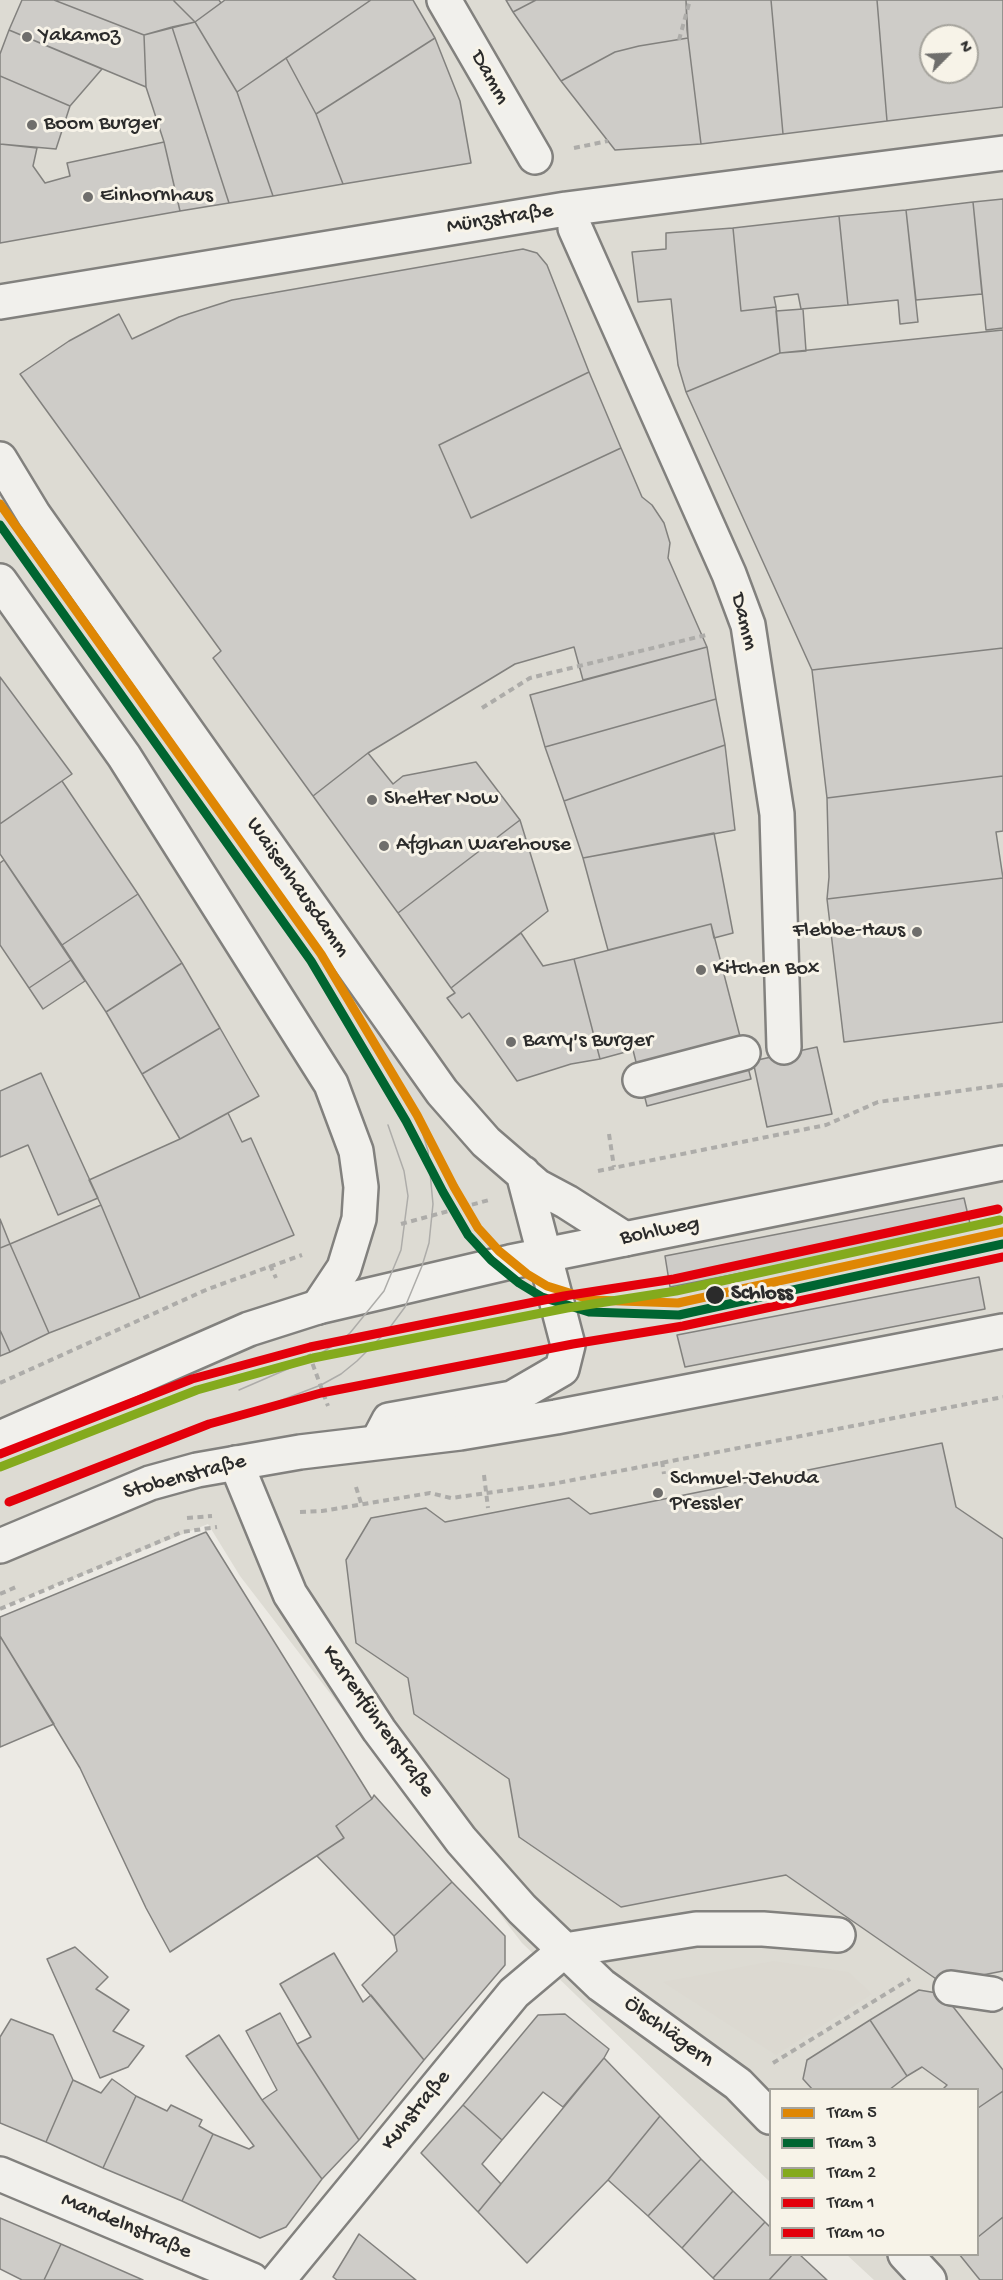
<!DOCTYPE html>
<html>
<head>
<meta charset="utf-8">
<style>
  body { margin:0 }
  #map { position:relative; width:1003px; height:2280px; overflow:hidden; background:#eceae4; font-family:"Gochi Hand",sans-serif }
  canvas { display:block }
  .legend { position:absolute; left:769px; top:2088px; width:210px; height:168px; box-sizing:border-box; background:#f7f3e8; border:2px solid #a5a39c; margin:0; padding:8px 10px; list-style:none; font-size:18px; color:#2b2b2b }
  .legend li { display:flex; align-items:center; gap:12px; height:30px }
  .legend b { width:30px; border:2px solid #a5a39c }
  .north { position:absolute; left:919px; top:24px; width:60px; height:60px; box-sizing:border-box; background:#f7f3e8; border:2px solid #a5a39c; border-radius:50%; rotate:66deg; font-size:16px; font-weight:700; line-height:24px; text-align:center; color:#2b2b2b }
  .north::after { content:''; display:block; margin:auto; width:21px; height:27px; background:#6f6e6c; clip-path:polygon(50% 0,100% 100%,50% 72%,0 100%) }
</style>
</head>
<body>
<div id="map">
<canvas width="1003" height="2280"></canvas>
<ul class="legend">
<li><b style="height:8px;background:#df8704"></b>Tram 5</li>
<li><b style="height:8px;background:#006531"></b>Tram 3</li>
<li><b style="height:8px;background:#84aa1d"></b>Tram 2</li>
<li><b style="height:8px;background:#e3000b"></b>Tram 1</li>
<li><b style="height:8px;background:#e3000b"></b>Tram 10</li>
</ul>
<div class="north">N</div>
</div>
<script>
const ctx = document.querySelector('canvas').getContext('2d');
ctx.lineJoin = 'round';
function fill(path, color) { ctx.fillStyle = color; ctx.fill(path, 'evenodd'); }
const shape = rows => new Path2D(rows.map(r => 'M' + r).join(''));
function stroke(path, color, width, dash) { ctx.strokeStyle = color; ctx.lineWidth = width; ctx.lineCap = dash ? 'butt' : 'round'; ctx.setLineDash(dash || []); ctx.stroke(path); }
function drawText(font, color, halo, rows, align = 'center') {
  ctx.font = font + ' "Gochi Hand",sans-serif'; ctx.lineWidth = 6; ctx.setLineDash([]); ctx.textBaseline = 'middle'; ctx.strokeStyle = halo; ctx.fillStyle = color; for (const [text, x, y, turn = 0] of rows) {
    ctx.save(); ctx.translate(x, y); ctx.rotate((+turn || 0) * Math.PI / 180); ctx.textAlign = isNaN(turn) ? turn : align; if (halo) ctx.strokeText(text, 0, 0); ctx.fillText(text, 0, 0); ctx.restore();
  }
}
const built = shape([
  [0,0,1003,0,1003,2280,874,2280,847,2255,978,2254,978,2090,770,2090,770,2182,522,1943,240,1576,208,1524,0,1608],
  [931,36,967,36,967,72,931,72]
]);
const green = shape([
  [773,1961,848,1972,872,1994,776,2055,663,1982]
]);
const building = shape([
  [22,0,54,0,144,35,146,87,9,30,22,0],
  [54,0,173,0,195,22,144,35,54,0],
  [173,0,219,0,221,3,195,22,173,0],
  [225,0,371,0,237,92,195,22,225,0],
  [371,0,413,0,435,38,316,114,286,58,371,0],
  [506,0,536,0,513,12,506,0],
  [536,0,686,0,688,38,639,46,615,52,561,81,513,12,536,0],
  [686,0,771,0,783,134,701,144,687,30,686,0],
  [771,0,877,0,887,121,783,134,771,0],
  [877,0,1003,0,1003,107,887,121,877,0],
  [931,36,967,36,967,72,931,72,931,36],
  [195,22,237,92,273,196,229,203,172,27,195,22],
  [172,27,229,203,180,211,164,142,146,87,144,35,172,27],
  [9,30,102,69,70,106,0,76,0,54,9,30],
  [435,38,460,101,471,163,343,184,316,114,435,38],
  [688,38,701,144,615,150,561,81,615,52,639,46,688,38],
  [286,58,316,114,343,184,273,196,237,92,286,58],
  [0,76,70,106,56,149,0,144,0,76],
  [164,142,180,211,0,243,0,144,37,148,33,166,45,183,70,176,67,163,164,142],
  [1003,199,1003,328,986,330,973,202,1003,199],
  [973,202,982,294,916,300,906,210,973,202],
  [906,210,918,322,900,324,898,300,848,305,839,216,906,210],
  [839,216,848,305,801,309,798,294,774,297,776,307,741,311,733,228,839,216],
  [733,228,741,311,776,307,780,353,686,392,678,365,671,299,638,302,632,252,666,249,666,233,733,228],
  [523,249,537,253,547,265,589,372,439,445,471,518,621,448,642,497,652,505,664,523,670,543,668,558,707,647,583,680,574,647,515,664,368,753,313,796,213,658,221,651,20,374,69,341,119,314,132,339,179,317,232,300,523,249],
  [803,309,806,351,780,353,776,311,803,309],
  [1003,330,1003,648,812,670,686,392,780,353,1003,330],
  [589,372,621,448,471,518,439,445,589,372],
  [707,647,716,699,545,747,530,695,707,647],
  [1003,648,1003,776,827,798,812,670,1003,648],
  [0,677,72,774,0,824,0,677],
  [716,699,725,745,564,801,545,747,716,699],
  [725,745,735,830,583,858,564,801,725,745],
  [368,753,393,784,403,776,476,762,520,820,398,913,313,796,368,753],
  [1003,776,1003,831,996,832,1003,878,827,899,829,877,827,798,1003,776],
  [62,781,138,894,62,945,0,854,0,824,62,781],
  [520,820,548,911,451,988,398,913,520,820],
  [714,833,733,933,714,938,711,924,608,950,583,858,714,833],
  [4,860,71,960,29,988,0,945,0,863,4,860],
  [1003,878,1003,1022,844,1042,827,899,1003,878],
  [138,894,182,963,106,1012,62,945,138,894],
  [711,924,751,1079,647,1106,633,1050,600,1059,574,959,711,924],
  [521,933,543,966,574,959,600,1059,571,1064,517,1081,469,1013,462,1018,447,998,455,993,451,988,521,933],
  [71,960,85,981,43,1009,29,988,71,960],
  [182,963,220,1028,142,1074,106,1012,182,963],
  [220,1028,259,1096,180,1139,142,1074,220,1028],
  [817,1047,832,1114,767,1127,753,1061,817,1047],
  [41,1073,98,1198,58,1215,28,1145,0,1157,0,1091,41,1073],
  [228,1113,242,1142,251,1138,294,1235,140,1298,101,1205,89,1180,180,1139,228,1113],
  [964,1198,971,1228,670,1287,665,1256,964,1198],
  [101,1205,140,1298,49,1333,10,1244,101,1205],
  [0,1219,10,1244,0,1248,0,1219],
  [10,1244,49,1333,10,1352,0,1330,0,1248,10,1244],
  [979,1277,985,1309,685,1367,677,1335,979,1277],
  [0,1330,10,1352,0,1356,0,1330],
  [942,1443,956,1507,1003,1539,1003,1971,942,1983,786,1875,621,1907,519,1837,509,1779,414,1714,408,1678,356,1643,346,1560,371,1518,426,1508,445,1522,569,1498,590,1514,942,1443],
  [206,1532,372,1799,336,1826,344,1838,170,1952,146,1908,80,1768,0,1636,0,1617,206,1532],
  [0,1636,54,1724,0,1747,0,1636],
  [374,1795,452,1882,394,1936,317,1856,344,1838,336,1826,372,1799,374,1795],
  [452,1882,505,1936,505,1965,424,2060,362,1985,397,1951,394,1936,452,1882],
  [75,1947,108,1977,96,1989,129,2010,113,2031,144,2046,128,2067,100,2078,47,1959,75,1947],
  [334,1953,363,2002,371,1995,424,2060,359,2140,297,2044,311,2037,280,1984,334,1953],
  [919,1990,943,1994,1003,2070,1003,2091,978,2108,978,2090,942,2090,947,2085,922,2067,907,2076,870,2020,919,1990],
  [280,2013,297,2044,359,2140,322,2179,262,2100,277,2090,246,2031,280,2013],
  [565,2014,609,2049,604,2058,563,2107,543,2092,502,2140,463,2105,538,2015,565,2014],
  [11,2019,53,2035,73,2080,46,2142,0,2123,0,2037,11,2019],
  [870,2020,907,2076,889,2090,813,2090,803,2079,807,2060,870,2020],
  [219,2035,262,2100,322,2179,286,2227,260,2238,182,2201,213,2134,249,2149,254,2146,186,2056,219,2035],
  [604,2058,660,2116,608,2180,527,2263,478,2212,604,2058],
  [112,2079,136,2096,103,2168,46,2142,73,2080,101,2093,112,2079],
  [1003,2091,1003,2217,978,2237,978,2108,1003,2091],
  [136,2096,167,2111,171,2105,202,2120,199,2126,213,2134,182,2201,103,2168,136,2096],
  [463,2105,502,2140,482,2164,501,2184,478,2212,421,2153,463,2105],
  [660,2116,701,2159,648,2216,608,2180,660,2116],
  [701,2159,733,2191,682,2248,648,2216,701,2159],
  [733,2191,765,2222,713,2278,682,2248,733,2191],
  [1003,2217,1003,2280,980,2280,959,2254,978,2254,978,2237,1003,2217],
  [0,2218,61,2244,44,2280,22,2280,0,2269,0,2218],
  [765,2222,770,2227,770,2254,793,2254,769,2280,715,2280,713,2278,765,2222],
  [359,2234,416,2280,337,2280,333,2277,359,2234],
  [61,2244,143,2280,44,2280,61,2244],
  [793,2254,799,2254,827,2280,769,2280,793,2254]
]);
const path = shape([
  [679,40,690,0],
  [574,148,608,141],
  [482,708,530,678,706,635],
  [609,1134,614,1167],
  [598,1171,826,1125,878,1102,1003,1085],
  [401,1224,489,1200],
  [270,1265,276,1278],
  [309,1354,328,1406],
  [0,1383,208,1289,302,1255],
  [662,1461,664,1474],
  [484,1475,488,1508],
  [356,1487,361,1503],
  [300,1512,322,1511,430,1493,451,1498,552,1484,1003,1397],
  [187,1518,212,1516],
  [0,1594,16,1587],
  [0,1609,182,1532,217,1527],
  [773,2063,910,1979]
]);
const minor = shape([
  [444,0,535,157],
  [575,228,729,574,748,625,777,814,784,1047],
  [0,302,566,209,1003,153],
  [0,459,34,515,442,1092,486,1142,537,1186,567,1202,625,1239],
  [0,581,124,756,331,1084,356,1151,361,1187,359,1219,344,1268,318,1307],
  [640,1080,743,1053],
  [378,1441,389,1420,512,1398,562,1369,568,1345,523,1173],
  [236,1463,290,1594,379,1730,461,1840,522,1909,601,1985,738,2084,770,2117],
  [565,1950,696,1929,763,1929,838,1935],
  [951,1988,992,1994],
  [0,2174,252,2280],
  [905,2254,929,2280],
  [278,2280,514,1993,565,1950]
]);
const major = shape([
  [0,1438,249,1329,318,1307,510,1262,1003,1163],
  [0,1546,150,1483,197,1470,300,1452,460,1433,556,1417,1003,1331]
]);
const tram = shape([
  [239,1390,313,1358,339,1342,350,1333,384,1291,401,1250,408,1196,404,1171,388,1125],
  [269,1405,321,1385,341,1374,357,1361,388,1330,405,1307,422,1266,429,1243,433,1204,428,1151,417,1115]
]);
const tram1 = shape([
  [0,504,321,954,417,1115,454,1187,478,1228,499,1251,527,1274,547,1286,592,1300,678,1303,1003,1232]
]);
const tram2 = shape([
  [0,525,311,961,406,1121,443,1192,468,1235,491,1260,519,1283,542,1297,589,1312,679,1315,1003,1244]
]);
const tram3 = shape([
  [0,1467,197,1390,313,1358,567,1308,676,1291,1000,1220]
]);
const tram4 = shape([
  [9,1502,209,1424,321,1393,573,1344,683,1326,1003,1257]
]);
const tram5 = shape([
  [0,1454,192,1379,310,1347,564,1296,674,1279,998,1209]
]);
const markers = [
  [27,37,6,"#6f6e6c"],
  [32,125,6,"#6f6e6c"],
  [88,197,6,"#6f6e6c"],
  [372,800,6,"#6f6e6c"],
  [384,846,6,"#6f6e6c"],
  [917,932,6,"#6f6e6c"],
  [701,970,6,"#6f6e6c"],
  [511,1042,6,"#6f6e6c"],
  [715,1295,10,"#2b2b2b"],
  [658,1493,6,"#6f6e6c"]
];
const poiNames = [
  ["Yakamoz",39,37],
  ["Boom Burger",44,125],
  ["Einhornhaus",100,197],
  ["Shelter Now",384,800],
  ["Afghan Warehouse",396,846],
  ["Flebbe-Haus",905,932,"right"],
  ["Kitchen Box",713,970],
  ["Barry's Burger",523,1042],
  ["Schmuel-Jehuda",670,1480],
  ["Pressler",670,1505]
];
const streetNames = [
  ["Damm",489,78,60],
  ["Münzstraße",500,220,-9],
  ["Damm",743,622,75],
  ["Waisenhausdamm",297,888,55],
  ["Bohlweg",660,1232,-11],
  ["Stobenstraße",185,1478,-15],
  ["Karrenführerstraße",377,1722,55],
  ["Ölschlägern",668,2033,36],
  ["Kuhstraße",417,2111,-51],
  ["Mandelnstraße",126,2227,23]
];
const stopNames = [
  ["Schloss",731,1295]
];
fill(built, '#dddbd3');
fill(green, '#dcd9d1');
fill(building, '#ceccc8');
stroke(building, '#82817e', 1.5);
stroke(minor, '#82817e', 38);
stroke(major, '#82817e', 38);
stroke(path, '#adaca9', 4, [6, 4.5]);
stroke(minor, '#f1f0ec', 33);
stroke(major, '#f1f0ec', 33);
stroke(tram, '#adaca9', 1.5);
stroke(tram1, '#df8704', 9);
stroke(tram2, '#006531', 9);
stroke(tram3, '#84aa1d', 9);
stroke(tram4, '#e3000b', 9);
stroke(tram5, '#e3000b', 9);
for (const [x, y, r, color] of markers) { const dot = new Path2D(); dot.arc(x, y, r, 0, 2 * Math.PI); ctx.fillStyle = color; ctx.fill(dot); stroke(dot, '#f7f3e8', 2); }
drawText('22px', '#2b2b2b', '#f7f3e8', poiNames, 'left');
drawText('22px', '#2b2b2b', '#f7f3e8', streetNames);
drawText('bold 22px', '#2b2b2b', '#f7f3e8', stopNames, 'left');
</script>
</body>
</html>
